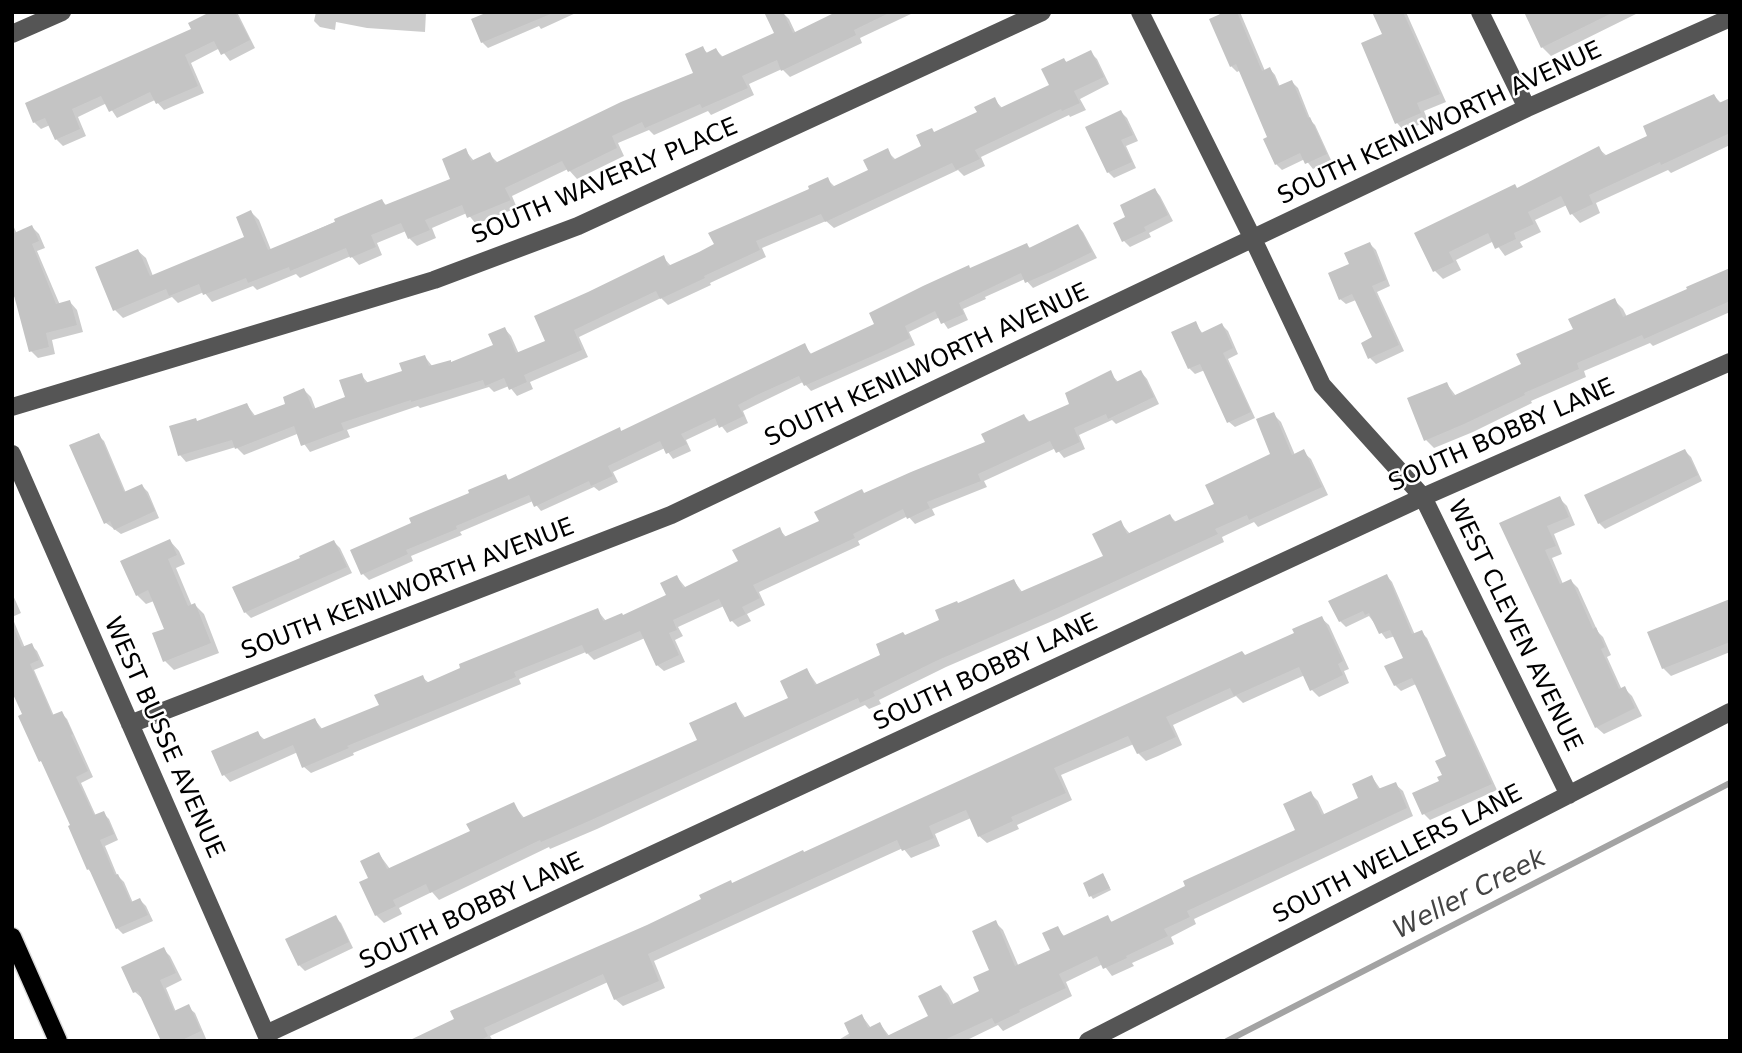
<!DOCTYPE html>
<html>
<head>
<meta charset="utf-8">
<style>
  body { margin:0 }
  #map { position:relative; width:1742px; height:1053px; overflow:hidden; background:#fff; font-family:"DejaVu Sans",sans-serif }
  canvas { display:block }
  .frame { position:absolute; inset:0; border:14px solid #000; pointer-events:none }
</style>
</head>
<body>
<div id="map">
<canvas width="1742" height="1053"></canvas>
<div class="frame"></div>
</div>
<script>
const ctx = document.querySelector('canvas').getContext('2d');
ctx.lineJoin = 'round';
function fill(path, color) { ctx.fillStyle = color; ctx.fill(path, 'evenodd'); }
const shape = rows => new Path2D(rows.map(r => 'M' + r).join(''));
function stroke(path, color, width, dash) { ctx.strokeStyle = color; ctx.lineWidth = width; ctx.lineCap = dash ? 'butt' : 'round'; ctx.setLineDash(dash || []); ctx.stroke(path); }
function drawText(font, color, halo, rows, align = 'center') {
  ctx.font = font + ' "DejaVu Sans",sans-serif'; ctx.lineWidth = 5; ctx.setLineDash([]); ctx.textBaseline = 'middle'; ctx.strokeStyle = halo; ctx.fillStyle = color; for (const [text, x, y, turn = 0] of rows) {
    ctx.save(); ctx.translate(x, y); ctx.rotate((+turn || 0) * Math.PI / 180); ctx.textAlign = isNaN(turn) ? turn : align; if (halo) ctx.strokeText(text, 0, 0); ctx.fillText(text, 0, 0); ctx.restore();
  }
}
const shadow = shape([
  [214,12,237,12,255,48,230,61,220,48,191,63,204,93,164,110,155,100,117,118,107,103,78,117,86,136,63,146,56,139,50,125,41,129,34,122,194,30],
  [316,12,426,12,425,32,367,28,336,22,335,30,320,27,314,21],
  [493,12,578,12,541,29,539,26,488,48,482,42],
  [782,12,789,19,796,34,840,12,913,13,860,38,862,43,790,77,782,69,749,84,754,95,711,115,708,111,654,135,649,130,618,143,624,156,577,179,568,169,512,196,517,208,476,224,467,213,432,228,436,238,417,246,409,238,406,231,377,243,382,255,359,265,351,256,300,278,296,274,257,290,253,286,212,302,204,292,178,303,172,297,123,318,115,310,138,251,146,258,153,276,247,238,251,212,259,220,271,250,382,201,387,206,453,180,465,150,474,161,490,155,498,163,695,74,703,48,708,54,716,50,724,58,776,34],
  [1219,12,1240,12,1265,71,1270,69,1275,75,1280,87,1292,82,1298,88,1311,121,1315,125,1331,160,1313,169,1305,159,1282,170,1276,164,1269,138,1241,70,1237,72,1231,66],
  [1374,12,1406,12,1446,102,1424,111,1428,121,1404,131,1397,123,1384,35],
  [1526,12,1640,12,1551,56,1542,47],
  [1090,52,1097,59,1109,84,1080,99,1086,110,1070,117,1069,115,981,157,985,166,964,176,958,170,834,228,826,221,762,248,766,257,710,283,711,285,668,305,661,298,579,337,588,357,530,382,533,389,517,396,509,386,494,392,489,387,420,408,418,406,347,430,350,437,310,452,297,434,244,455,236,447,186,462,180,455,198,423,247,405,256,417,288,405,304,390,311,397,316,410,347,398,361,375,369,384,404,372,425,357,433,367,452,363,495,346,505,329,511,336,519,354,547,342,663,257,671,266,700,253,827,179,835,187,870,170,887,151,896,160,924,147,935,133,979,113,994,99,1003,109,1052,86,1064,60,1068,63],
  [1714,96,1722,104,1730,100,1730,145,1671,173,1668,170,1596,203,1600,213,1580,223,1572,214,1567,205,1535,220,1541,232,1520,242,1523,247,1505,256,1494,241,1456,260,1461,270,1443,279,1435,271,1416,234,1518,189,1599,149,1607,156,1650,137],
  [1121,112,1127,118,1138,141,1126,146,1136,168,1114,178,1108,172,1087,128],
  [1155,190,1160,196,1173,221,1149,233,1151,237,1130,247,1124,241,1115,224,1127,218],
  [12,223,17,234,32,227,39,234,45,248,37,251,60,305,70,302,77,310,83,332,52,340,55,354,38,358,31,351,16,296,12,298],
  [1078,226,1083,232,1097,258,1033,288,1025,279,985,297,986,299,963,309,968,320,948,329,940,317,909,332,915,345,811,391,803,382,743,411,748,423,727,433,720,424,686,440,691,451,673,459,665,448,613,472,618,482,599,491,594,487,541,511,533,501,460,532,462,535,411,556,413,561,369,580,363,574,414,524,505,476,510,481,619,429,622,432,805,346,812,355,876,325,971,269,1027,245,1031,249],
  [1370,244,1376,250,1390,286,1377,292,1404,351,1376,364,1370,358,1363,343,1374,338,1356,300,1346,304,1340,299,1351,265],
  [1730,270,1730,312,1653,346,1650,343,1584,371,1586,377,1531,401,1532,403,1473,432,1434,448,1426,440,1447,384,1456,396,1523,365,1615,301,1623,309,1627,317],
  [1195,323,1203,334,1222,325,1228,331,1238,354,1228,359,1255,418,1235,427,1229,422,1205,370,1195,374,1189,368],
  [1141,372,1147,379,1159,404,1116,424,1112,420,1079,435,1085,449,1064,458,1056,448,984,481,987,487,932,509,935,515,915,524,908,516,858,541,860,545,759,592,765,605,747,614,751,621,738,627,732,621,724,606,678,627,683,636,675,640,685,662,664,671,657,665,645,638,594,660,586,652,519,679,521,684,353,753,354,755,311,773,304,767,298,752,230,782,224,775,257,733,265,740,315,720,323,730,381,706,422,677,429,683,597,610,606,621,624,616,668,596,677,577,686,588,740,562,779,529,787,538,821,522,866,495,987,443,1024,416,1031,423,1072,405,1110,373,1119,383],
  [1273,414,1281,422,1295,455,1303,452,1311,459,1328,495,1258,527,1254,522,1222,537,1224,542,1057,619,946,667,879,700,881,704,869,709,865,705,597,829,550,849,549,847,439,900,432,892,399,908,402,914,384,923,376,915,370,879,379,854,390,869,472,832,513,804,525,819,699,741,736,704,746,719,790,698,807,670,818,686,883,656,906,637,942,621,959,605,1014,581,1023,593,1105,557,1120,522,1130,534,1170,516,1177,523,1216,505,1273,455],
  [98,435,104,441,126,493,142,486,148,492,159,518,121,534,106,523,71,446],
  [1685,451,1691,457,1702,481,1605,529,1599,523],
  [1559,498,1567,506,1575,525,1554,534,1562,554,1552,558,1563,584,1571,581,1578,588,1598,632,1603,637,1611,655,1607,657,1622,690,1625,689,1632,696,1642,716,1604,734,1596,727,1502,524],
  [170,541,179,551,185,564,176,568,192,606,195,605,204,614,219,653,174,670,165,661,166,630,154,601,146,604,137,595],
  [334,542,340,548,352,573,251,618,245,612],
  [1387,576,1392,582,1415,635,1421,632,1427,638,1497,790,1430,820,1424,814,1442,782,1448,757,1416,684,1401,691,1395,685,1405,659,1395,636,1386,639,1369,616,1346,627,1340,621],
  [12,593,21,613,12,617,25,648,31,645,37,651,44,666,34,670,54,716,61,713,67,719,93,777,81,783,96,816,103,813,109,819,118,840,105,846,117,875,124,882,133,903,140,900,146,906,153,921,123,934,117,928,94,875,88,869,73,826,20,717,24,715,12,688],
  [1730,600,1730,652,1671,676,1663,668],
  [1321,618,1329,625,1349,669,1344,671,1349,683,1319,697,1312,690,1305,675,1243,703,1236,696,1173,725,1182,745,1158,756,1146,761,1138,753,1134,744,1061,775,1072,800,1017,825,1019,829,987,843,979,836,971,818,935,834,940,846,911,858,903,848,654,961,665,988,623,1006,615,999,608,982,490,1036,493,1041,431,1041,647,926,733,885,1246,657,1296,634],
  [1372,777,1381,790,1395,784,1403,791,1413,816,1194,919,1196,924,1171,937,1174,944,1132,963,1134,966,1112,976,1103,964,1066,982,1072,996,1003,1031,998,1025,965,1041,837,1041,850,1033,862,1016,871,1028,880,1024,890,1037,930,1017,941,987,948,994,954,1005,982,992,991,971,995,922,1003,930,1019,967,1053,951,1057,928,1065,937,1107,917,1113,923,1298,831,1310,793,1318,801,1325,816,1361,799],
  [1105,878,1111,890,1093,899,1091,896],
  [335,917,341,923,353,948,305,971,299,965],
  [163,949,170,956,182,980,166,988,176,1012,188,1007,195,1013,207,1041,162,1041,143,999,135,992,123,968]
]);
const stream = shape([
  [1227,1041,1730,783]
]);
const building = shape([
  [210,12,235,12,250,40,221,55,214,41,185,55,198,86,156,104,150,92,109,112,101,96,72,109,80,129,55,140,45,118,33,123,25,103,191,29,188,23],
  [488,12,553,12,553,13,481,43,471,19],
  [764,12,783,12,793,33,836,12,891,12,854,30,856,35,781,71,777,60,742,76,748,88,702,108,700,104,645,128,642,122,612,136,617,148,568,172,562,161,505,188,511,200,467,218,462,205,425,220,430,230,408,239,401,223,371,235,376,247,350,258,346,248,290,271,289,267,248,283,246,278,203,295,199,284,169,296,166,289,113,311,95,267,138,249,150,276,244,237,236,217,251,210,268,250,335,222,334,219,382,199,385,205,450,179,442,159,466,148,471,161,490,152,495,163,621,102,693,73,685,54,703,46,706,53,716,48,721,57,774,33],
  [1225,12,1237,12,1262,71,1270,67,1278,86,1292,80,1308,118,1310,117,1327,154,1305,164,1300,153,1275,165,1263,139,1267,137,1236,64,1230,67,1209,19],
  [1372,12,1403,12,1440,94,1417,103,1421,113,1395,124,1361,43,1382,34],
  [1524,12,1614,12,1541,48],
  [1091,50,1104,77,1074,91,1080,103,1062,111,1061,109,975,150,980,159,956,170,952,163,825,222,821,214,756,241,760,250,704,276,705,278,660,299,656,291,574,330,582,350,524,375,527,382,509,390,504,378,485,386,483,380,411,402,411,400,341,423,344,430,301,446,294,426,235,449,232,440,178,456,169,426,196,418,197,421,247,403,253,416,285,404,283,397,304,388,313,409,345,397,339,380,362,373,365,383,402,371,399,363,425,355,429,366,451,360,451,362,493,345,488,334,505,327,516,353,545,341,534,316,588,292,664,255,668,266,699,252,714,244,708,233,809,189,808,186,828,177,832,187,868,170,863,160,888,148,893,160,921,146,916,135,932,128,934,132,977,112,974,107,995,97,1000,108,1049,85,1041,69,1064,58,1066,62],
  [1714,94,1719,103,1730,98,1730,133,1661,165,1660,162,1589,195,1593,204,1570,215,1561,196,1528,212,1534,224,1514,233,1516,239,1495,249,1488,233,1449,252,1454,262,1433,272,1414,233,1515,184,1517,188,1599,146,1604,156,1647,136,1643,126],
  [1121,110,1133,135,1121,140,1132,162,1107,173,1085,127],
  [1155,188,1168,215,1144,227,1146,231,1122,242,1113,223,1125,217,1120,205],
  [1078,224,1092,252,1053,271,1025,283,1021,273,959,303,964,314,941,324,935,311,905,326,910,338,886,350,804,386,799,376,759,394,738,405,744,416,719,428,715,418,681,434,687,444,666,454,660,441,608,466,613,476,591,486,589,481,534,507,529,495,456,526,457,529,406,550,408,554,361,575,350,550,411,523,409,518,469,493,468,490,506,474,508,480,620,427,621,431,805,343,810,354,874,324,869,313,923,286,969,265,970,268,1027,243,1029,248],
  [32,225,39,241,32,244,56,304,70,300,77,325,46,333,49,347,29,352,12,288,12,234],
  [1370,242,1386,280,1372,286,1399,345,1368,359,1361,343,1372,337,1352,294,1339,300,1328,273,1349,264,1344,253],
  [1730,268,1730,301,1644,339,1642,335,1577,363,1579,369,1524,393,1525,395,1464,424,1424,441,1407,398,1447,382,1453,396,1521,364,1516,354,1573,329,1568,319,1615,298,1623,317,1687,289,1686,287],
  [1196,321,1201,333,1222,323,1233,348,1223,353,1251,412,1227,423,1200,364,1188,369,1171,332],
  [1111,370,1116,382,1141,370,1154,397,1108,419,1106,414,1074,428,1080,442,1056,453,1050,441,978,474,981,481,927,502,930,508,907,519,903,509,853,534,855,538,753,585,760,598,742,607,746,614,730,622,719,599,673,620,677,630,669,633,679,655,656,666,640,631,586,654,582,645,514,672,516,677,347,746,349,748,302,768,293,745,222,776,211,751,258,731,262,740,315,718,320,729,379,705,374,695,423,675,426,683,460,668,459,664,598,608,603,621,622,613,623,615,666,595,660,583,677,575,683,588,738,561,732,550,780,527,784,537,819,521,814,512,862,489,864,493,911,472,985,442,981,434,1024,414,1028,422,1069,404,1065,393],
  [1274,412,1292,455,1304,449,1322,487,1249,520,1247,515,1215,529,1218,534,1048,612,938,660,873,692,875,696,860,703,858,698,589,821,541,842,540,840,430,893,426,884,393,900,396,906,375,916,359,882,368,878,360,861,379,852,387,869,470,831,466,824,514,802,522,818,697,740,689,723,736,702,743,718,788,698,780,681,807,668,815,685,880,655,876,644,903,632,905,635,939,620,935,610,957,601,958,603,1014,579,1020,592,1103,556,1092,534,1121,520,1127,534,1170,514,1174,522,1214,504,1205,485,1270,454,1256,419],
  [99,433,124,492,142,484,155,511,114,530,110,521,104,524,69,445],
  [1685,449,1698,475,1598,524,1584,495],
  [1560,496,1569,517,1547,526,1556,546,1545,550,1560,584,1571,579,1593,629,1596,627,1605,647,1601,649,1619,689,1625,686,1635,708,1595,728,1499,523],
  [170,539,177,555,168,559,188,606,195,603,211,643,163,662,152,633,164,629,148,590,136,596,120,561],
  [334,540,347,567,244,613,232,587,300,558,299,556],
  [1387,574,1412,634,1422,630,1492,784,1422,815,1412,793,1439,781,1437,777,1442,775,1435,761,1446,756,1420,695,1412,678,1394,686,1384,666,1403,658,1390,630,1379,634,1369,613,1365,615,1363,611,1339,622,1328,601],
  [1730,599,1730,642,1662,669,1647,632],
  [1322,616,1343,661,1338,664,1343,675,1310,691,1299,667,1234,696,1230,688,1166,717,1176,737,1150,749,1137,754,1128,736,1054,768,1066,793,1011,817,1013,821,978,837,966,810,929,826,934,838,902,851,897,840,648,954,659,981,614,1000,603,974,484,1028,488,1036,479,1041,408,1041,454,1019,450,1011,647,925,701,899,699,895,731,880,732,883,803,850,804,852,1242,651,1245,655,1294,633,1292,629],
  [12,624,22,647,32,643,39,660,30,664,52,715,62,711,73,734,71,735,88,771,76,777,94,815,104,811,114,834,100,840,115,875,118,874,131,902,140,898,148,915,116,929,89,869,87,870,68,826,70,825,41,761,39,762,18,716,22,714,12,692],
  [1372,775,1378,789,1396,782,1407,808,1187,911,1190,917,1164,929,1168,936,1126,956,1127,958,1103,969,1097,956,1059,974,1066,988,1019,1010,1020,1012,995,1024,992,1018,942,1041,838,1041,850,1036,844,1023,862,1014,868,1028,880,1022,887,1036,928,1016,918,996,941,985,951,1005,979,991,973,977,989,970,972,931,996,920,1015,966,1050,950,1042,933,1058,926,1063,936,1108,915,1111,922,1185,886,1183,881,1295,830,1283,804,1311,791,1322,815,1358,798,1352,784],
  [1103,873,1110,888,1089,897,1083,883],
  [336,915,349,942,298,966,285,939],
  [164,947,176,973,160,980,174,1011,189,1004,201,1031,180,1041,161,1041,138,991,133,993,121,967]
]);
const minor = shape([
  [1140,12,1253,239,1322,385,1423,497,1569,795],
  [1480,12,1527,108],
  [12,34,62,12],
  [12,407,434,280,578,226,1042,12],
  [12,454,269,1041],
  [130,724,671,515,1527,108,1730,18],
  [266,1034,1423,497,1730,362],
  [1088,1041,1730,712]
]);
const major = shape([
  [12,937,58,1041]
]);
const streetNames = [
  ["SOUTH KENILWORTH AVENUE",1440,124,-25],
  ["SOUTH WAVERLY PLACE",605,182,-23],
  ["SOUTH KENILWORTH AVENUE",927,366,-25],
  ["SOUTH BOBBY LANE",1502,436,-24],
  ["SOUTH KENILWORTH AVENUE",408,590,-21],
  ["WEST CLEVEN AVENUE",1514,626,64],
  ["SOUTH BOBBY LANE",986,673,-25],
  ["WEST BUSSE AVENUE",163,738,66],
  ["SOUTH WELLERS LANE",1398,855,-27],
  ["SOUTH BOBBY LANE",472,912,-25]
];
const waterNames = [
  ["Weller Creek",1470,895,-27]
];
fill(shadow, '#0003');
stroke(stream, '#a3a3a3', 6);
fill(building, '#c4c4c4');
stroke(major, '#dbdbdb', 21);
stroke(minor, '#555', 18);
stroke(major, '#000', 18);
drawText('24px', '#000', '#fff', streetNames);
drawText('italic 26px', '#444', '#fff', waterNames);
</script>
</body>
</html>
